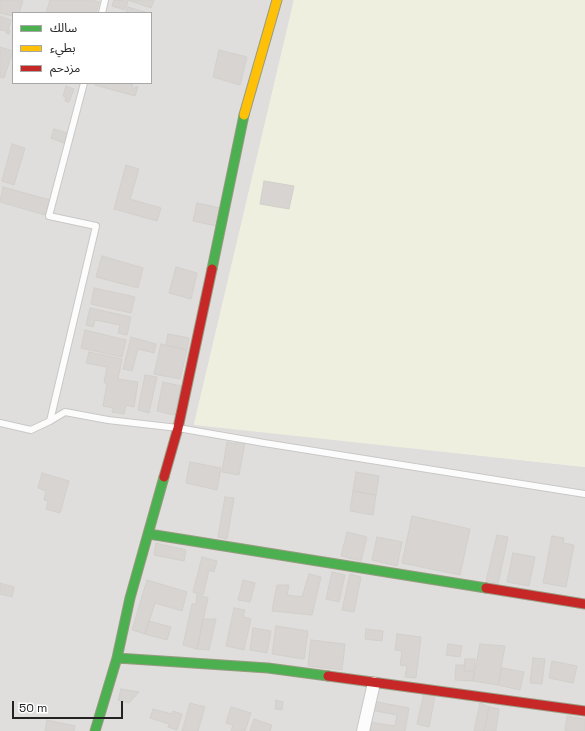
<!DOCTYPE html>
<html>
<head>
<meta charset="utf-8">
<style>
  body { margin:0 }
  #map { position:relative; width:585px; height:731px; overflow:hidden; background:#f0eeeb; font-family:"Space Grotesk","Noto Sans Arabic",sans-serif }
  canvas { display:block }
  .legend { position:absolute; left:12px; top:12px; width:140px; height:72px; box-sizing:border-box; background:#fff; border:1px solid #a7a7a7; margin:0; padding:5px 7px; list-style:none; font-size:12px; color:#222 }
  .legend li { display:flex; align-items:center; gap:8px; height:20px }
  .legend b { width:20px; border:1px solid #a7a7a7 }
  .scale { position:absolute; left:12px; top:701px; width:111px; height:18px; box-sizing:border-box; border:2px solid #222; border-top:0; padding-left:5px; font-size:12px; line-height:14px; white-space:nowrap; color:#222; -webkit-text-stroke:3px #fff; paint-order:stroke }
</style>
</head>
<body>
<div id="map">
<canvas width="585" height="731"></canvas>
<ul class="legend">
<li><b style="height:5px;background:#4caf50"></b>سالك</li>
<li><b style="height:5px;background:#ffc107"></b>بطيء</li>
<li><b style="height:5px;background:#c62828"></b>مزدحم</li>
</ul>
<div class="scale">50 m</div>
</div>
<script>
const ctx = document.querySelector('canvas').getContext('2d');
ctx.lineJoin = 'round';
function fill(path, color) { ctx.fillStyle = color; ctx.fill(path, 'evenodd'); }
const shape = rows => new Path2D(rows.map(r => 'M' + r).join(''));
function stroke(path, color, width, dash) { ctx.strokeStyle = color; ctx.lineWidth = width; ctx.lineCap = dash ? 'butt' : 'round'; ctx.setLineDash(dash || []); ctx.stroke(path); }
const residential = shape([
  [0,0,294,0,194,424,585,467,585,731,0,731],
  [13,13,151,13,151,83,13,83]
]);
const farmland = shape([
  [294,0,585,0,585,467,194,425]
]);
const building = shape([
  [0,0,18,0,23,1,19,13,13,13,13,16,0,13,0,0],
  [50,0,91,0,99,2,96,13,46,13,50,0],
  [114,0,128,1,125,10,112,6,114,0],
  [128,0,154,0,151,8,128,0],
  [128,7,148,13,126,13,128,7],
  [0,16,11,20,8,30,10,30,9,34,6,33,7,31,0,30,0,16],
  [0,47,13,51,4,78,0,77,0,47],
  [219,50,247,57,240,85,213,77,219,50],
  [96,83,125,83,133,85,132,88,135,88,136,86,138,87,135,96,95,85,96,83],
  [66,86,74,89,69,102,65,101,66,97,63,96,66,86],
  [54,129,67,133,64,143,51,138,54,129],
  [12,144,25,148,14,185,2,181,12,144],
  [126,165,139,169,130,199,161,208,157,221,114,209,126,165],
  [264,181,294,186,289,209,260,204,264,181],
  [3,187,50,200,45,215,0,202,3,187],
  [197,203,220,208,216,226,193,221,197,203],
  [102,256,143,268,138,288,96,277,102,256],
  [176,267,197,273,191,299,169,293,176,267],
  [94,288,135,297,131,313,91,304,94,288],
  [90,308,131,317,127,335,118,333,120,325,95,320,93,327,86,325,90,308],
  [85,330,126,340,122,357,81,348,85,330],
  [168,334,189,338,187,350,166,345,168,334],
  [131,337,156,344,154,353,138,349,132,371,123,369,131,337],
  [161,344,187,350,180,379,154,374,161,344],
  [89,352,122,359,118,379,138,382,134,407,126,405,124,414,112,412,113,408,103,406,107,383,104,383,107,367,86,363,89,352],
  [145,375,157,377,149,413,138,410,145,375],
  [163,382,181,386,174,415,157,411,163,382],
  [237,441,245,442,239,475,222,472,227,442,236,444,237,441],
  [190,462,221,468,217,490,186,483,190,462],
  [356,472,379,476,376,495,353,491,356,472],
  [42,473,69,481,60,513,46,509,48,501,44,500,46,491,38,488,42,473],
  [353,491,376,495,373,515,350,511,353,491],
  [225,497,234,498,227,539,218,537,225,497],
  [412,516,470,529,460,575,402,563,412,516],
  [347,532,367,537,361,561,341,556,347,532],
  [497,535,508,537,498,584,486,581,497,535],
  [552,536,564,538,563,543,574,545,566,587,543,583,552,536],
  [377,537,402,542,397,566,372,560,377,537],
  [156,543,186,550,184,561,154,555,156,543],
  [513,553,535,557,529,586,507,582,513,553],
  [202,557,217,561,214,572,209,570,203,595,193,592,202,557],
  [332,572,345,575,339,602,326,599,332,572],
  [309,574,321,577,312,615,272,611,277,585,289,585,287,595,302,597,309,574],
  [350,574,361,577,354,612,342,610,350,574],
  [147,580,187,592,182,611,155,603,145,634,132,630,147,580],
  [243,580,255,583,250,602,238,600,243,580],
  [0,583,14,587,12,597,0,594,0,583],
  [197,595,208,598,197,649,183,645,192,604,196,604,197,595],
  [234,608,245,610,243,617,251,619,244,650,226,646,234,608],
  [203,619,216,619,209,650,197,649,203,619],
  [149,621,171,627,167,640,145,634,149,621],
  [276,626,308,631,304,659,272,654,276,626],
  [253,628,271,631,267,653,250,650,253,628],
  [366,629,383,631,382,641,365,639,366,629],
  [397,634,421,637,416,678,405,677,407,666,400,665,402,651,395,650,397,634],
  [311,640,345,644,342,670,308,666,311,640],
  [448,644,462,646,460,657,446,655,448,644],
  [480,644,505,646,498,685,473,681,480,644],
  [533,658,545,659,542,684,530,683,533,658],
  [465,659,475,659,474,671,464,671,465,659],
  [552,661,577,666,573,683,549,678,552,661],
  [456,665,465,665,464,671,474,671,473,681,455,680,456,665],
  [502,668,524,672,520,690,498,685,502,668],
  [121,689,139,692,129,703,118,700,121,689],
  [424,693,435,696,429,727,417,724,424,693],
  [276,700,283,702,282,710,275,709,276,700],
  [372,701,409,708,405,731,367,731,369,722,395,726,397,715,371,710,372,701],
  [190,703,205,707,198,731,182,731,190,703],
  [480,703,489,707,484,731,474,731,480,703],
  [231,707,251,713,245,731,231,731,233,725,226,723,231,707],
  [489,707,499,709,496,731,484,731,489,707],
  [153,709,172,714,173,711,182,714,177,730,168,727,169,724,150,718,153,709],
  [567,716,585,719,585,731,565,731,567,716],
  [254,719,272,725,270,731,250,731,254,719],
  [47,720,75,726,74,731,45,731,47,720]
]);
const lane = shape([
  [102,13,105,0],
  [50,421,96,226,49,216,84,83],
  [0,423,31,430,50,421,65,412,108,420,178,428,264,443,585,494]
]);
const street = shape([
  [363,731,374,683]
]);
const fast = shape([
  [212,269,244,115],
  [149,534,486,588],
  [117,658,268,668,328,676],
  [95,731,117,658,130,598,164,477]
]);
const slow = shape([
  [244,115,277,0]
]);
const jam = shape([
  [164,477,178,428,212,269],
  [486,588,585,604],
  [328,676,585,711]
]);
fill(residential, '#dfdedc');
fill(farmland, '#efefdf');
fill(building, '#d7d4d2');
stroke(building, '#d3d0cc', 1);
stroke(lane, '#c9c8c7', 8);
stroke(street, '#c9c8c7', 14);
stroke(fast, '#999a82', 11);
stroke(slow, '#999a82', 11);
stroke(jam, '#999a82', 11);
stroke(lane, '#fdfcfc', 6);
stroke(street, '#fdfcfc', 12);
stroke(fast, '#4caf50', 9);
stroke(slow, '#ffc107', 9);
stroke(jam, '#c62828', 9);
</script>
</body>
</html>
